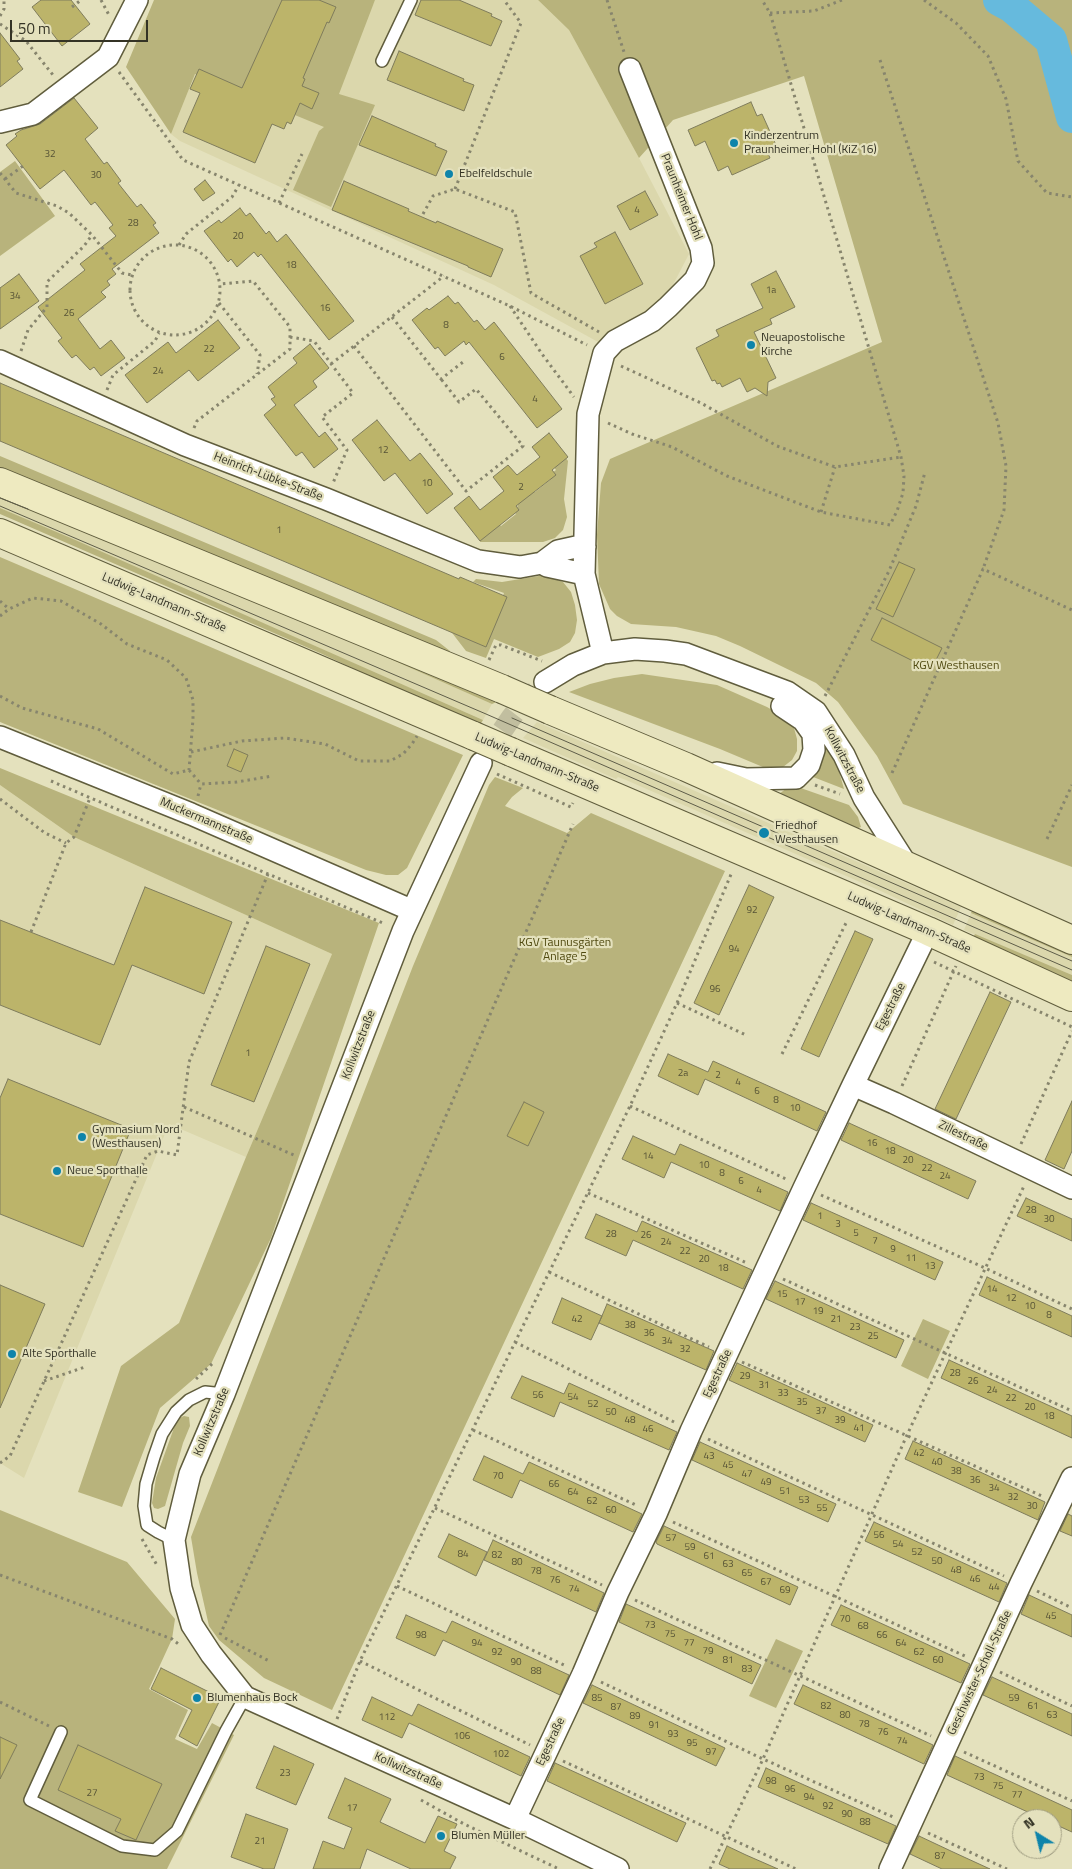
<!DOCTYPE html>
<html>
<head>
<meta charset="utf-8">
<style>
  body { margin:0 }
  #map { position:relative; width:1072px; height:1869px; overflow:hidden; background:#e4e1bd; font-family:"Titillium Web",sans-serif }
  canvas { display:block }
  .north { position:absolute; left:1012px; top:1809px; width:50px; height:50px; box-sizing:border-box; background:#e4e1bd; border:1px solid #9e9b80; border-radius:50%; rotate:324deg; font-size:14px; font-weight:700; line-height:20px; text-align:center; color:#343325 }
  .north::after { content:''; display:block; margin:auto; width:18px; height:22px; background:#0e84aa; clip-path:polygon(50% 0,100% 100%,50% 72%,0 100%) }
  .scale { position:absolute; left:10px; top:20px; width:138px; height:22px; box-sizing:border-box; border:2px solid #343325; border-top:0; padding-left:6px; font-size:15px; line-height:18px; white-space:nowrap; color:#343325; -webkit-text-stroke:4px #e4e1bd; paint-order:stroke }
</style>
</head>
<body>
<div id="map">
<canvas width="1072" height="1869"></canvas>
<div class="north">N</div>
<div class="scale">50 m</div>
</div>
<script>
const ctx = document.querySelector('canvas').getContext('2d');
ctx.lineJoin = 'round';
function fill(path, color) { ctx.fillStyle = color; ctx.fill(path, 'evenodd'); }
const shape = rows => new Path2D(rows.map(r => 'M' + r).join(''));
function stroke(path, color, width, dash) { ctx.strokeStyle = color; ctx.lineWidth = width; ctx.lineCap = dash ? 'butt' : 'round'; ctx.setLineDash(dash || []); ctx.stroke(path); }
function drawText(font, color, halo, rows, align = 'center') {
  ctx.font = font + ' "Titillium Web",sans-serif'; ctx.lineWidth = 4.5; ctx.setLineDash([]); ctx.textBaseline = 'middle'; ctx.strokeStyle = halo; ctx.fillStyle = color; for (const [text, x, y, turn = 0] of rows) {
    ctx.save(); ctx.translate(x, y); ctx.rotate((+turn || 0) * Math.PI / 180); ctx.textAlign = isNaN(turn) ? turn : align; if (halo) ctx.strokeText(text, 0, 0); ctx.fillText(text, 0, 0); ctx.restore();
  }
}
const built = shape([
  [375,0,538,0,569,30,639,158,689,254,664,302,600,343,494,285,180,141,171,134,195,74,370,11],
  [0,489,198,574,492,704,483,720,0,508],
  [537,722,961,907,953,925,883,892,626,780,618,777,616,779,523,738],
  [0,785,74,837,332,954,246,1157,169,1124,24,1478,0,1463],
  [971,913,1072,957,1072,975,964,930]
]);
const green = shape([
  [154,0,375,0,339,94,375,105,331,207,293,190,319,131,324,127,195,74,171,134,126,67],
  [538,0,1072,0,1072,867,903,804,877,756,838,702,816,683,740,646,716,636,676,627,631,624,617,616,610,609,599,584,597,535,601,483,610,459,882,342,804,76,673,120,639,158,569,30],
  [15,161,55,216,0,256,0,172],
  [564,455,568,461,564,499,567,517,563,530,555,538,543,542,480,542,481,536,498,523,501,526,516,514,513,510,518,506,513,499,530,486,535,492,550,480,548,476,556,470,552,465],
  [0,456,436,640,450,651,449,653,342,612,0,468],
  [0,508,73,539,483,720,479,727,320,653,0,514],
  [0,557,463,755,407,868,398,875,386,875,366,870,0,722],
  [198,574,499,701,492,704],
  [545,575,563,582,571,592,575,605,577,620,575,633,570,642,559,649,538,657,494,639,486,658,466,651,446,625,484,641,504,593,473,582,476,579,502,582],
  [642,674,717,685,767,707,784,717,794,728,797,739,797,751,792,760,783,767,777,770,770,770,720,749,569,692,590,684,614,678],
  [823,741,837,764,844,789,808,775],
  [0,768,379,923,271,1238,211,1364,160,1408,122,1507,78,1492,121,1366,179,1323,246,1157,332,954,74,837,0,785],
  [495,777,523,788,512,797,505,806,567,833,591,813,725,871,332,1710,264,1678,219,1640,209,1626,197,1573,191,1537,413,966,489,785],
  [795,786,849,805,858,817,861,827,856,829,779,794,787,788],
  [975,904,1072,950,1072,957,971,913],
  [975,934,1072,975,1072,981,1018,958,971,941],
  [923,1319,950,1331,928,1379,901,1366],
  [184,1416,189,1417,190,1426,183,1443,165,1506,158,1509,154,1508,152,1503,156,1478,175,1425,179,1418],
  [0,1510,127,1562,175,1619,172,1639,149,1689,188,1710,175,1739,197,1749,212,1723,234,1735,167,1869,0,1869],
  [776,1639,803,1651,776,1708,749,1696]
]);
const river = shape([
  [999,0,1012,7,1051,40,1072,117]
]);
const building = shape([
  [41,0,71,0,90,24,62,46,32,7,41,0],
  [282,0,319,0,336,7,329,23,327,22,303,78,305,79,302,86,319,93,312,109,300,103,291,124,287,122,284,129,272,124,255,163,183,132,200,93,190,89,199,69,242,88,282,0],
  [421,0,459,0,492,14,491,16,502,21,491,46,415,15,421,0],
  [0,33,20,59,17,61,23,69,0,87,0,33],
  [399,51,464,79,463,81,474,85,464,111,387,80,399,51],
  [74,98,98,128,85,139,104,164,107,162,121,181,118,183,137,207,141,204,156,223,153,225,159,233,112,269,116,274,107,281,110,285,101,292,106,297,78,319,100,349,111,340,125,358,101,376,94,367,90,370,76,355,72,358,58,341,62,338,38,307,85,270,80,264,116,236,109,228,113,225,95,202,91,205,64,170,40,189,6,145,17,136,15,134,21,130,40,124,74,98],
  [751,102,757,116,762,114,776,145,766,149,770,158,732,175,728,166,718,171,705,141,695,146,688,130,751,102],
  [372,116,436,144,435,146,447,151,436,176,359,145,372,116],
  [205,180,215,193,203,201,194,189,205,180],
  [344,181,409,209,408,211,436,223,437,221,503,249,491,277,468,267,468,266,332,210,344,181],
  [645,191,658,215,630,230,617,206,645,191],
  [240,208,246,216,250,213,266,234,269,231,277,242,286,234,354,321,329,340,261,254,258,257,254,252,237,267,231,259,228,262,204,231,219,220,221,223,240,208],
  [615,232,643,284,605,304,580,256,597,247,594,243,615,232],
  [776,271,795,307,770,319,772,324,754,332,776,378,768,382,767,396,755,388,747,392,740,378,722,387,720,383,717,384,715,380,712,381,696,348,719,336,716,330,763,308,751,284,776,271],
  [19,274,39,301,0,329,0,288,19,274],
  [448,296,455,304,458,302,474,322,477,320,485,330,494,322,562,409,537,428,469,342,466,345,464,341,445,356,438,347,435,349,412,320,427,308,429,310,448,296],
  [218,320,240,348,198,381,189,370,147,403,125,375,168,342,176,353,218,320],
  [310,344,329,368,313,381,317,387,294,405,319,437,325,432,338,449,314,468,302,452,296,456,264,415,276,405,271,399,275,397,268,387,297,363,293,358,310,344],
  [0,383,459,579,460,577,507,597,486,647,0,441,0,383],
  [377,420,410,461,420,453,453,494,427,514,395,473,384,481,352,440,377,420],
  [549,433,568,457,552,470,556,475,516,506,519,510,480,541,454,508,469,496,480,510,504,491,493,477,508,465,517,475,540,457,532,447,549,433],
  [899,562,915,569,893,617,876,609,899,562],
  [882,618,942,648,931,670,871,640,882,618],
  [234,749,248,755,241,772,227,766,234,749],
  [749,885,774,897,719,1015,694,1003,749,885],
  [145,887,232,922,204,994,132,965,100,1045,0,1005,0,920,114,965,145,887],
  [855,931,873,939,819,1057,801,1049,855,931],
  [266,946,310,964,254,1102,211,1085,266,946],
  [990,992,1011,1002,956,1119,935,1109,990,992],
  [668,1054,708,1072,713,1061,826,1112,817,1131,705,1079,698,1095,658,1076,668,1054],
  [8,1079,131,1129,83,1247,0,1214,0,1098,8,1079],
  [1072,1101,1072,1151,1064,1169,1045,1160,1072,1101],
  [524,1102,544,1112,528,1146,507,1136,524,1102],
  [849,1123,976,1181,968,1199,841,1140,849,1123],
  [633,1136,675,1155,680,1144,788,1192,780,1211,671,1162,664,1178,622,1159,633,1136],
  [1026,1198,1072,1219,1072,1241,1017,1216,1026,1198],
  [811,1203,943,1262,935,1280,803,1220,811,1203],
  [596,1214,637,1232,642,1221,752,1270,743,1289,633,1240,626,1256,585,1238,596,1214],
  [987,1277,1072,1316,1072,1337,979,1295,987,1277],
  [775,1281,904,1340,896,1358,766,1299,775,1281],
  [0,1285,45,1304,0,1408,0,1285],
  [562,1298,602,1316,591,1340,552,1323,562,1298],
  [607,1304,714,1351,706,1370,599,1323,607,1304],
  [949,1360,1072,1416,1072,1438,941,1378,949,1360],
  [737,1363,873,1425,865,1442,731,1381,729,1380,737,1363],
  [522,1376,564,1394,569,1383,677,1432,669,1450,560,1402,554,1417,511,1398,522,1376],
  [913,1441,1045,1502,1038,1520,905,1459,913,1441],
  [700,1442,836,1504,828,1522,692,1460,700,1442],
  [484,1456,523,1474,529,1462,642,1514,633,1532,520,1480,512,1498,473,1480,484,1456],
  [1068,1514,1072,1516,1072,1536,1060,1531,1068,1514],
  [874,1522,1007,1583,999,1602,865,1541,874,1522],
  [664,1526,798,1587,790,1605,657,1544,656,1542,664,1526],
  [449,1534,487,1552,476,1576,438,1557,449,1534],
  [493,1540,604,1593,596,1612,484,1560,493,1540],
  [1029,1595,1072,1615,1072,1637,1021,1614,1029,1595],
  [626,1604,761,1665,752,1684,619,1622,626,1604],
  [841,1605,970,1664,961,1683,831,1625,841,1605],
  [406,1615,446,1633,452,1621,569,1675,560,1695,443,1640,435,1656,396,1638,406,1615],
  [161,1668,221,1698,197,1746,179,1736,192,1710,151,1689,161,1668],
  [992,1677,1072,1714,1072,1736,983,1695,992,1677],
  [592,1685,725,1748,716,1766,583,1703,592,1685],
  [803,1685,933,1745,924,1764,794,1704,803,1685],
  [372,1697,412,1716,418,1704,530,1757,521,1776,409,1723,402,1738,362,1720,372,1697],
  [0,1737,17,1745,0,1779,0,1737],
  [78,1745,162,1784,136,1840,115,1831,121,1819,58,1790,78,1745],
  [274,1746,314,1764,296,1805,256,1788,274,1746],
  [955,1756,1072,1810,1072,1832,1052,1823,1052,1819,1043,1819,947,1775,955,1756],
  [555,1763,686,1823,677,1842,547,1781,555,1763],
  [766,1768,896,1826,888,1844,758,1787,766,1768],
  [345,1778,391,1799,380,1822,425,1843,438,1816,457,1824,444,1851,456,1857,450,1869,411,1869,367,1849,360,1869,313,1869,323,1841,344,1849,352,1828,328,1818,345,1778],
  [246,1814,288,1829,274,1869,264,1869,231,1857,246,1814],
  [919,1836,953,1852,990,1869,942,1869,910,1854,919,1836],
  [727,1846,746,1855,778,1869,730,1869,719,1864,727,1846]
]);
const minorTunnel = shape([
  [484,757,511,718,521,705,536,691]
]);
const path = shape([
  [101,0,109,15],
  [607,0,624,52],
  [924,0,956,23,988,56,1006,99,1018,161,1047,193,1072,197],
  [72,7,81,0],
  [770,13,814,11,842,0],
  [0,16,4,9,4,0],
  [0,24,26,41,53,75],
  [880,60,998,423,1006,466,1004,510,983,569],
  [119,72,183,160,510,306,587,345],
  [0,173,16,193,57,206,69,213,92,235,122,273,132,275],
  [5,179,23,166],
  [455,189,521,23,504,0],
  [279,203,302,154],
  [423,214,433,196,455,189,515,212,531,293,599,332],
  '130 290a45 45 0 1 1 90 0a45 45 0 1 1-90 0Z',
  [179,245,186,234,232,197,239,185],
  [219,303,260,355,257,374],
  [510,306,542,354,574,397],
  [392,317,441,379,463,362],
  [290,337,314,341,353,393,322,417,347,450,333,483],
  [354,346,466,491,523,446,476,389,459,402,441,379],
  [21,351,28,330,47,307,47,282,84,246,92,235],
  [331,364,444,276],
  [621,366,701,403,777,446,835,467,901,457],
  [107,390,113,375,155,341,159,333],
  [608,423,632,434,672,447,727,476,821,512,890,525,897,511,903,493,904,476,901,457,770,13,762,0],
  [194,428,197,421,290,349,290,327,253,281,221,284],
  [821,512,835,467],
  [0,601,9,609],
  [0,616,9,609,33,598,61,601,101,624,127,644,167,660,186,678,193,700,193,719,189,770],
  [489,660,496,645,501,645,542,661],
  [0,696,22,708,98,729,173,774,189,770,201,784,237,782,272,776],
  [825,696,889,571,916,506,925,472],
  [191,752,242,741,285,738,325,744,359,761,390,761,403,754,412,744,417,736],
  [892,773,983,569,1072,610],
  [497,774,571,807,573,803],
  [51,781,385,924],
  [815,785,840,794],
  [198,796,201,784],
  [0,799,45,833,66,843],
  [1047,839,1072,785],
  [31,932,66,843,74,837,90,798],
  [934,962,1072,1027],
  [677,1003,746,1035],
  [782,1054,846,923],
  [902,1086,956,966],
  [630,1106,788,1180],
  [184,1107,296,1156],
  [1021,1144,1072,1031],
  [588,1193,747,1263],
  [821,1195,985,1268,1072,1309],
  [549,1272,709,1347],
  [783,1279,1072,1411],
  [515,1342,676,1423],
  [742,1362,1042,1496],
  [196,1379,213,1363],
  [44,1381,85,1367],
  [473,1430,638,1506],
  [708,1439,1004,1576],
  [0,1463,10,1456,147,1155,158,1151,177,1155,189,1062,268,874],
  [435,1508,602,1585],
  [673,1522,967,1657],
  [142,1539,158,1567],
  [0,1575,172,1639,181,1646],
  [397,1586,566,1666],
  [1037,1591,1072,1608],
  [635,1600,931,1736],
  [220,1635,573,824],
  [225,1638,271,1662],
  [360,1661,530,1745],
  [1000,1672,1072,1706],
  [601,1682,763,1759,893,1817],
  [0,1702,49,1726],
  [337,1719,360,1661,630,1106,677,1003,732,872],
  [964,1752,1072,1801],
  [563,1761,796,1869],
  [421,1800,464,1824,559,1869],
  [928,1833,1007,1869],
  [710,1869,763,1759,907,1435,1024,1186]
]);
const service = shape([
  [382,61,411,0],
  [174,1540,158,1532,147,1525,144,1506,146,1484,154,1457,162,1434,176,1412,189,1400,205,1392,224,1394],
  [61,1732,30,1800,122,1846,155,1850,177,1831,226,1731,245,1697]
]);
const minor = shape([
  [0,122,33,114,108,57,137,0],
  [0,361,185,445,326,499,478,561,520,567,542,563],
  [584,574,547,566,542,563,558,551,576,547,585,547],
  [603,653,584,574,588,414,604,353,615,341,652,321,668,307,695,280,703,263,701,248,630,69],
  [545,682,573,665,603,653,635,649,665,651,686,654,787,692,816,712,844,755,864,798,906,864],
  [0,737,191,814,411,910],
  [481,763,403,931,224,1394,190,1474,174,1540,181,1588,192,1625,211,1654,245,1697,515,1819,618,1869],
  [717,773,746,779,796,778,809,765,814,750,813,734,803,720,782,706],
  [853,1085,894,1103,1072,1188],
  [515,1819,583,1674,618,1592,656,1514,691,1431,804,1188,853,1085,928,931],
  [890,1869,1021,1583,1072,1478]
]);
const secondary = shape([
  [0,482,502,689],
  [0,533,474,736],
  [550,710,686,767,1072,940],
  [511,752,928,931,1072,997]
]);
const tram = shape([
  [0,498,28,509],
  [0,506,486,714,1072,970],
  [512,718,1072,961]
]);
const secondaryBridge = shape([
  [502,689,550,710],
  [474,736,511,752]
]);
const markers = [
  [734,143,5,"#0e84aa"],
  [449,174,5,"#0e84aa"],
  [751,345,5,"#0e84aa"],
  [764,833,6,"#0e84aa"],
  [82,1137,5,"#0e84aa"],
  [57,1171,5,"#0e84aa"],
  [12,1354,5,"#0e84aa"],
  [197,1698,5,"#0e84aa"],
  [441,1836,5,"#0e84aa"]
];
const numberNames = [
  ["32",50,155],
  ["30",96,176],
  ["4",637,211],
  ["28",133,224],
  ["20",238,237],
  ["18",291,266],
  ["1a",771,291],
  ["34",15,297],
  ["16",325,309],
  ["26",69,314],
  ["8",446,326],
  ["22",209,350],
  ["6",502,358],
  ["24",158,372],
  ["4",535,400],
  ["12",383,451],
  ["10",427,484],
  ["2",521,488],
  ["1",279,531],
  ["92",752,911],
  ["94",734,950],
  ["96",715,990],
  ["1",248,1054],
  ["2a",683,1074],
  ["2",718,1076],
  ["4",738,1083],
  ["6",757,1092],
  ["8",776,1101],
  ["10",795,1109],
  ["16",872,1144],
  ["18",890,1152],
  ["14",648,1157],
  ["20",908,1161],
  ["10",704,1166],
  ["22",927,1169],
  ["8",722,1174],
  ["24",945,1177],
  ["6",741,1182],
  ["4",759,1191],
  ["28",1031,1211],
  ["1",820,1217],
  ["30",1049,1220],
  ["3",838,1225],
  ["5",856,1234],
  ["28",611,1235],
  ["26",646,1236],
  ["7",875,1242],
  ["24",666,1243],
  ["9",893,1250],
  ["22",685,1252],
  ["11",911,1259],
  ["20",704,1260],
  ["13",930,1267],
  ["18",723,1269],
  ["14",992,1290],
  ["15",782,1295],
  ["12",1011,1299],
  ["17",800,1303],
  ["10",1030,1307],
  ["19",818,1312],
  ["8",1049,1316],
  ["42",577,1320],
  ["21",836,1320],
  ["38",630,1326],
  ["23",855,1328],
  ["36",649,1334],
  ["25",873,1337],
  ["34",667,1342],
  ["32",685,1350],
  ["28",955,1374],
  ["29",745,1377],
  ["26",973,1382],
  ["31",764,1386],
  ["24",992,1391],
  ["33",783,1394],
  ["56",538,1396],
  ["54",573,1398],
  ["22",1011,1399],
  ["35",802,1403],
  ["52",593,1405],
  ["20",1030,1408],
  ["37",821,1412],
  ["50",611,1413],
  ["18",1049,1417],
  ["48",630,1421],
  ["39",840,1421],
  ["41",859,1429],
  ["46",648,1430],
  ["42",919,1454],
  ["43",709,1457],
  ["40",937,1463],
  ["45",728,1466],
  ["38",956,1472],
  ["47",747,1475],
  ["70",498,1477],
  ["36",975,1481],
  ["49",766,1483],
  ["66",554,1485],
  ["34",994,1489],
  ["51",785,1492],
  ["64",573,1493],
  ["32",1013,1498],
  ["53",804,1501],
  ["62",592,1502],
  ["30",1032,1507],
  ["55",822,1509],
  ["60",611,1511],
  ["56",879,1536],
  ["57",671,1539],
  ["54",898,1545],
  ["59",690,1548],
  ["52",917,1553],
  ["84",463,1555],
  ["82",497,1556],
  ["61",709,1557],
  ["50",937,1562],
  ["80",517,1563],
  ["63",728,1565],
  ["48",956,1571],
  ["78",536,1572],
  ["65",747,1574],
  ["46",975,1580],
  ["76",555,1581],
  ["67",766,1583],
  ["44",994,1588],
  ["74",574,1590],
  ["69",785,1591],
  ["45",1051,1617],
  ["70",845,1620],
  ["73",650,1626],
  ["68",863,1627],
  ["75",670,1635],
  ["98",421,1636],
  ["66",882,1636],
  ["94",477,1644],
  ["77",689,1644],
  ["64",901,1644],
  ["79",708,1652],
  ["92",497,1653],
  ["62",919,1653],
  ["81",728,1661],
  ["60",938,1661],
  ["90",516,1663],
  ["83",747,1670],
  ["88",536,1672],
  ["85",597,1699],
  ["59",1014,1699],
  ["82",826,1707],
  ["61",1033,1707],
  ["87",616,1708],
  ["80",845,1716],
  ["63",1052,1716],
  ["89",635,1717],
  ["112",387,1718],
  ["78",864,1725],
  ["91",654,1726],
  ["76",883,1733],
  ["93",673,1735],
  ["106",462,1737],
  ["74",902,1742],
  ["95",692,1744],
  ["97",711,1753],
  ["102",501,1755],
  ["23",285,1774],
  ["73",979,1778],
  ["98",771,1782],
  ["75",998,1787],
  ["96",790,1790],
  ["27",92,1794],
  ["77",1017,1796],
  ["94",809,1798],
  ["92",828,1807],
  ["17",352,1809],
  ["90",847,1815],
  ["88",865,1823],
  ["21",260,1842],
  ["87",940,1857]
];
const poiNames = [
  ["Kinderzentrum",744,136],
  ["Praunheimer Hohl (KiZ 16)",744,150],
  ["Ebelfeldschule",459,174],
  ["Neuapostolische",761,338],
  ["Kirche",761,352],
  ["Friedhof",775,826],
  ["Westhausen",775,840],
  ["Gymnasium Nord",92,1130],
  ["(Westhausen)",92,1144],
  ["Neue Sporthalle",67,1171],
  ["Alte Sporthalle",22,1354],
  ["Blumenhaus Bock",207,1698],
  ["Blumen Müller",451,1836]
];
const streetNames = [
  ["Praunheimer Hohl",681,197,68],
  ["Heinrich-Lübke-Straße",268,477,21],
  ["Ludwig-Landmann-Straße",164,603,23],
  ["Kollwitzstraße",844,760,62],
  ["Ludwig-Landmann-Straße",537,763,23],
  ["Muckermannstraße",206,821,23],
  ["Ludwig-Landmann-Straße",909,923,24],
  ["Egestraße",891,1007,-63],
  ["Kollwitzstraße",359,1045,-69],
  ["Zillestraße",963,1136,26],
  ["Egestraße",718,1374,-65],
  ["Kollwitzstraße",212,1422,-67],
  ["Geschwister-Scholl-Straße",980,1673,-65],
  ["Egestraße",551,1742,-65],
  ["Kollwitzstraße",408,1771,24]
];
const parkNames = [
  ["KGV Westhausen",956,666],
  ["KGV Taunusgärten",565,943],
  ["Anlage 5",565,957]
];
fill(built, '#dbd7ac');
fill(green, '#b8b37c');
stroke(river, '#66badd', 32);
fill(building, '#bcb46a');
stroke(building, '#7f7c5c', 1);
stroke(minorTunnel, '#c1be9f', 21, [21, 11]);
stroke(service, '#605d3d', 14);
stroke(minor, '#605d3d', 24);
stroke(secondary, '#605d3d', 30);
stroke(path, '#87856d', 3, [2.5, 4]);
stroke(service, '#fff', 11);
stroke(minor, '#fff', 21);
stroke(secondary, '#eeeac0', 28);
stroke(tram, '#5e5d49', 1);
stroke(secondaryBridge, '#605d3d', 30, []);
stroke(secondaryBridge, '#eeeac0', 28);
for (const [x, y, r, color] of markers) { const dot = new Path2D(); dot.arc(x, y, r, 0, 2 * Math.PI); ctx.fillStyle = color; ctx.fill(dot); stroke(dot, '#e4e1bd', 2); }
drawText('10px', '#565336', null, numberNames);
drawText('12px', '#343325', '#e4e1bd', poiNames, 'left');
drawText('12px', '#343325', '#e4e1bd', streetNames);
drawText('12px', '#504a10', '#e4e1bd', parkNames);
</script>
</body>
</html>
